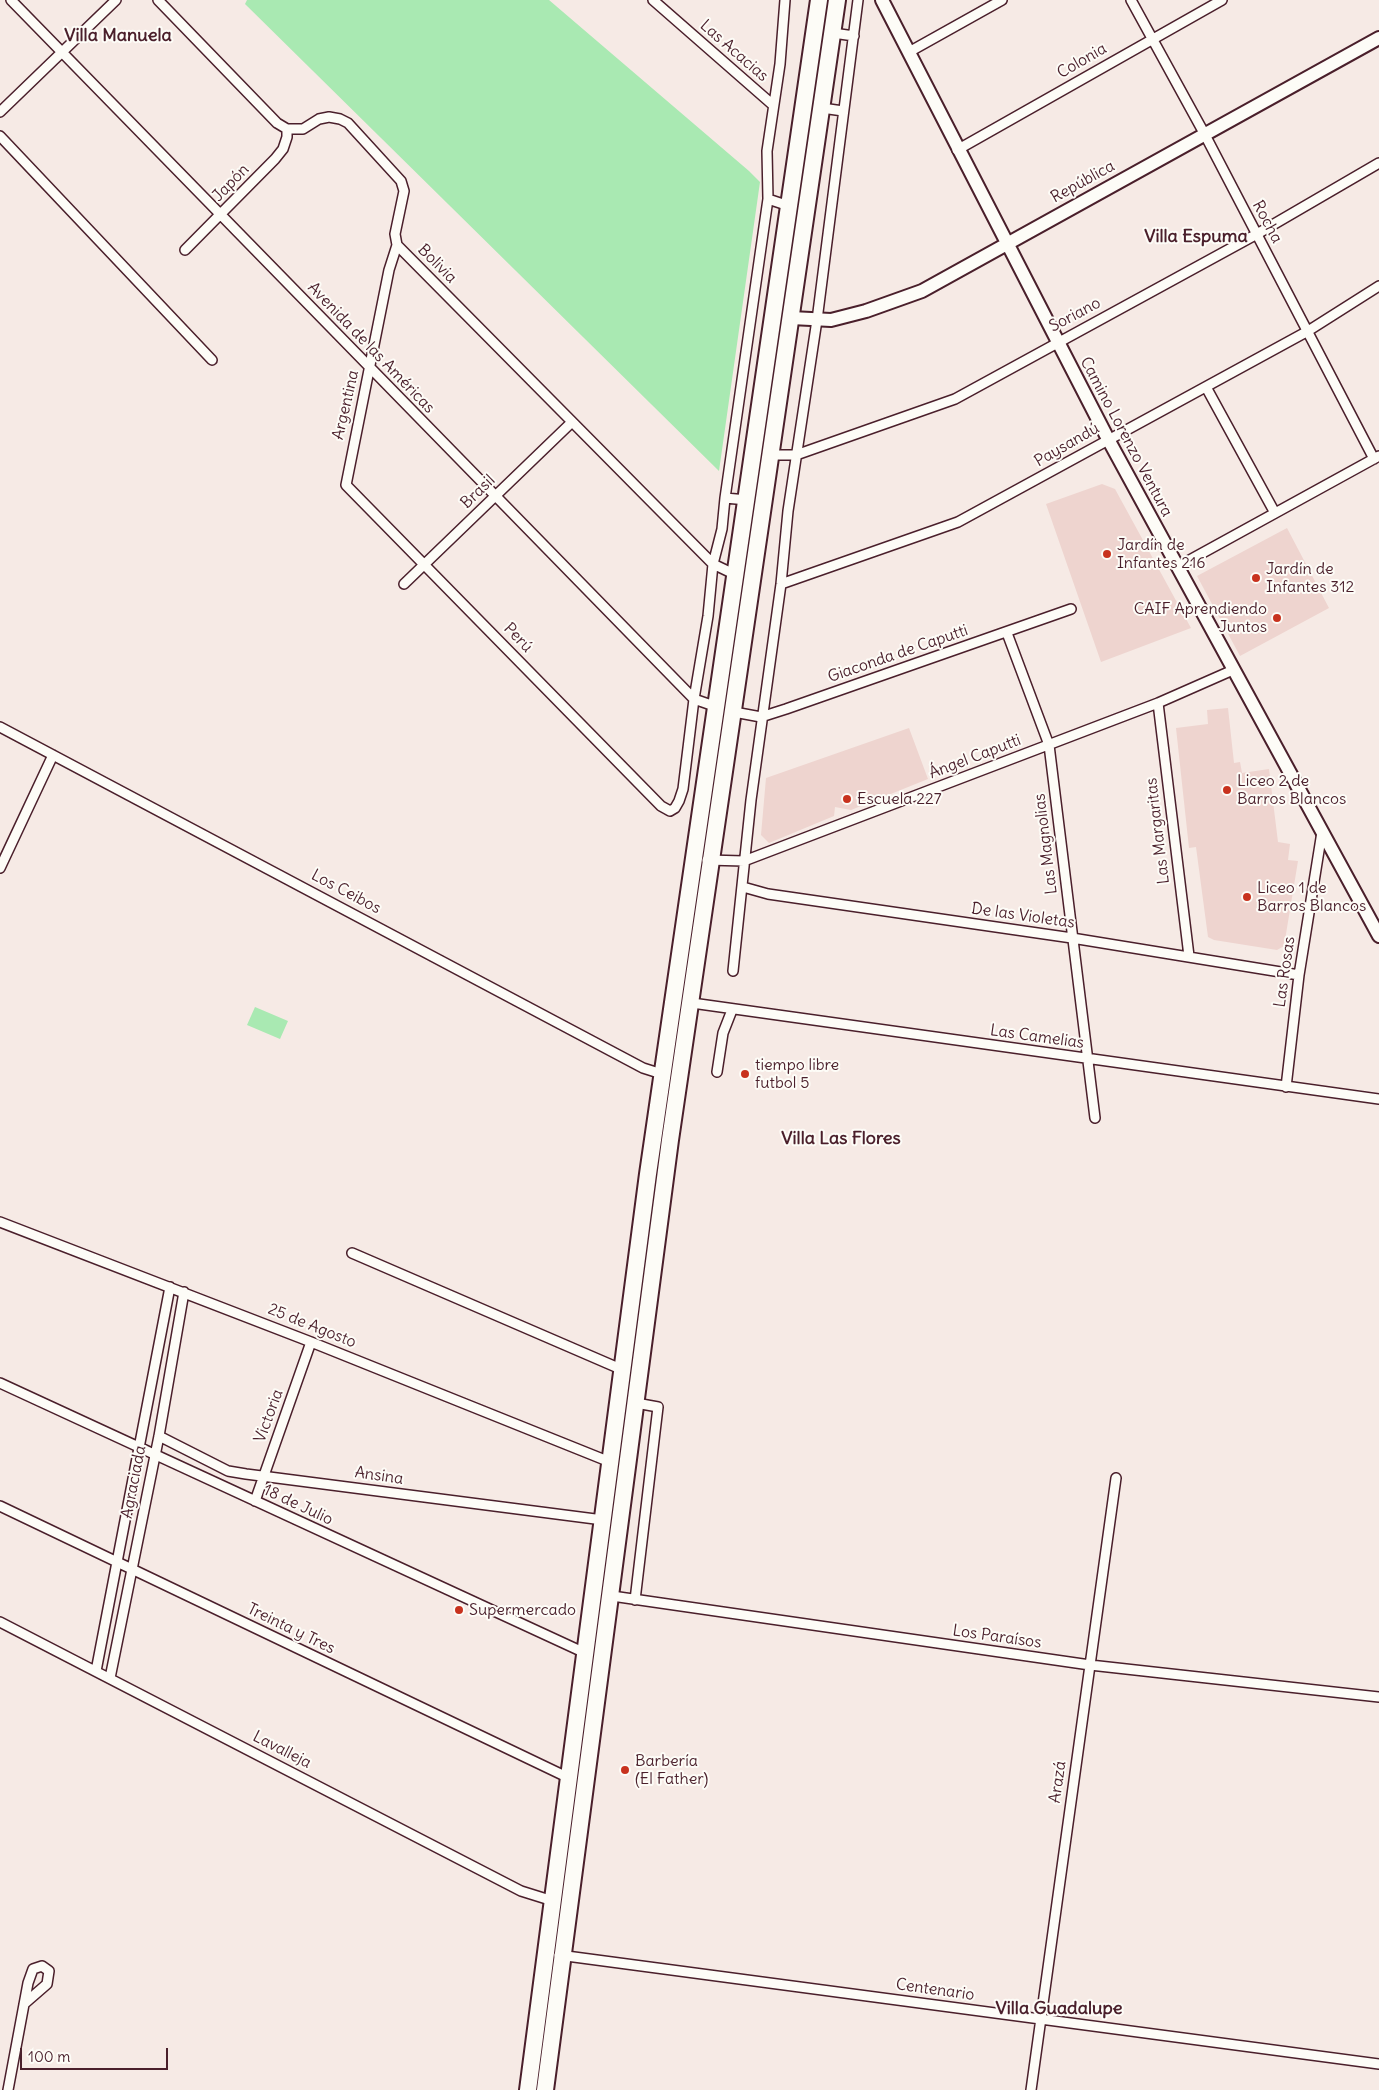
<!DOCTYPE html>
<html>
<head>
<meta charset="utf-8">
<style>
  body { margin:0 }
  #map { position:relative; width:1379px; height:2090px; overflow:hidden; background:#f6eae5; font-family:Delius,sans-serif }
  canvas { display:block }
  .scale { position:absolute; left:20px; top:2048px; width:148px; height:22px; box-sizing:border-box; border:2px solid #4a1f2b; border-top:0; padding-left:6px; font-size:15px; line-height:18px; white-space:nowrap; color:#4a1f2b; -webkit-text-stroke:4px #fdfcf7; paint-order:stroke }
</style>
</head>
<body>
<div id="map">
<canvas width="1379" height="2090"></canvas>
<div class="scale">100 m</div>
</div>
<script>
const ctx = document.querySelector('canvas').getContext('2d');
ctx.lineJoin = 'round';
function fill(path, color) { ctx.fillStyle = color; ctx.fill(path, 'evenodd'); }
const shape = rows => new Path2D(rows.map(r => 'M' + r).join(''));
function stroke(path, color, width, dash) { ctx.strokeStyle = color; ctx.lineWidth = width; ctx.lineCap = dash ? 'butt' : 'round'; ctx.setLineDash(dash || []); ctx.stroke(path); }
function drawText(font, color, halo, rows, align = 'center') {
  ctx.font = font + ' Delius,sans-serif'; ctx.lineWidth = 4; ctx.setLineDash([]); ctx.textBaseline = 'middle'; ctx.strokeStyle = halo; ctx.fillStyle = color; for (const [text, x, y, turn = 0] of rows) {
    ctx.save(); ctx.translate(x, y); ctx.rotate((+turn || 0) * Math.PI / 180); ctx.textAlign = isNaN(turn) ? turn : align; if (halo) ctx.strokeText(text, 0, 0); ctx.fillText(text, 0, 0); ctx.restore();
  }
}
const built = shape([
  [1102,484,1115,489,1191,628,1101,662,1046,504],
  [1287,528,1329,608,1240,656,1197,576],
  [1228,708,1234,763,1240,762,1242,773,1269,769,1278,842,1290,844,1288,860,1298,861,1284,946,1277,950,1214,940,1208,937,1196,847,1189,848,1176,728,1208,724,1207,710],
  [909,728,928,779,851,810,835,807,834,816,769,843,761,835,766,778]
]);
const green = shape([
  [247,0,549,0,749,171,760,182,719,471,245,4],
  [255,1007,288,1021,280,1039,247,1025]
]);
const street = shape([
  [11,0,694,699,717,707],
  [158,0,277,123,287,129,303,129,319,119,329,117,340,119,348,123,401,181,404,191,395,234,397,245,713,564,736,575],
  [653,0,773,105],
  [785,0,780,64,767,151,768,199,789,206],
  [1131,0,1204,133,1374,459],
  [833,33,854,36],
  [909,52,1002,0],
  [822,108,843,111],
  [0,112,116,0],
  [0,136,212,360],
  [957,150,1222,0],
  [397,245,389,270,346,485,661,806,670,811,675,808,679,801,683,789,694,699,708,616,713,564,722,529,725,498,747,500],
  [185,250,275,159,283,149,287,137,287,129],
  [1206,387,1275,513],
  [771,455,796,455,955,399,1257,234,1379,163],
  [725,498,768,199],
  [1177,567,1379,456],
  [404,584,572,422],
  [781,584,958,522,1308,331,1379,286],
  [1007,633,1049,745,1095,1118],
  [1158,703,1189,956],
  [734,712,761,717,786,709,1071,609],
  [0,727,643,1068,665,1075],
  [707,860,744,861,1158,703,1233,670],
  [0,868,53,755],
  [743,887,768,894,1072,938,1299,975],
  [733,971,751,800,781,584,788,511,817,320,858,0],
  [692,1003,1379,1099],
  [717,1072,723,1033,732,1010],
  [1286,1087,1299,975,1322,832],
  [0,1222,311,1342,610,1462],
  [352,1253,623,1370],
  [0,1383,585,1653],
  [159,1436,228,1471,246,1474,603,1520],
  [255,1501,311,1342],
  [0,1506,569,1778],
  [612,1596,1090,1665,1379,1697],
  [635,1600,658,1407,636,1403],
  [0,1622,521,1891,553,1901],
  [96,1671,170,1287],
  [110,1678,159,1436,184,1292],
  [559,1955,1379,2064],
  [8,2090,28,1983,33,1969,42,1966,49,1971,47,1984,24,2004],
  [1031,2090,1116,1478]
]);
const secondary = shape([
  [882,0,1108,439,1379,936],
  [791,318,831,320,866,311,922,291,1379,38]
]);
const highway = shape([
  [528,2090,648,1174,819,0],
  [545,2090,670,1140,837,0]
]);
const markers = [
  [1107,554,5,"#c8321e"],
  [1256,578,5,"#c8321e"],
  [1277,618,5,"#c8321e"],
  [1227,790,5,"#c8321e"],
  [847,799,5,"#c8321e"],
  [1247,897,5,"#c8321e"],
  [745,1074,5,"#c8321e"],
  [459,1610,5,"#c8321e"],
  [625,1770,5,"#c8321e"]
];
const streetNames = [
  ["Las Acacias",734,51,41],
  ["Colonia",1082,61,-30],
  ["República",1083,182,-29],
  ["Japón",231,183,-46],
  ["Rocha",1267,222,62],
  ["Bolivia",437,264,45],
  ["Soriano",1075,315,-28],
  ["Avenida de las Américas",371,348,46],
  ["Argentina",346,405,-77],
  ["Camino Lorenzo Ventura",1126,437,62],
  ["Paysandú",1067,445,-30],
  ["Brasil",478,492,-44],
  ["Perú",518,638,46],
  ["Giaconda de Caputti",898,654,-19],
  ["Ángel Caputti",975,757,-21],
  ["Las Margaritas",1158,831,-97],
  ["Las Magnolias",1046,844,-97],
  ["Los Ceibos",346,892,28],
  ["De las Violetas",1023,916,8],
  ["Las Rosas",1285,972,-82],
  ["Las Camelias",1037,1037,8],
  ["25 de Agosto",312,1326,22],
  ["Victoria",269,1416,-70],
  ["Ansina",379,1476,8],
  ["Agraciada",134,1482,-79],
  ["18 de Julio",298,1505,25],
  ["Treinta y Tres",291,1629,26],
  ["Los Paraísos",997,1637,8],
  ["Lavalleja",282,1750,27],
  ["Arazá",1058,1782,-82],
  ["Centenario",935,1990,8]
];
const poiNames = [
  ["Jardín de",1117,545],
  ["Infantes 216",1117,563],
  ["Jardín de",1266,569],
  ["Infantes 312",1266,587],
  ["CAIF Aprendiendo",1267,609,"right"],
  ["Juntos",1267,627,"right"],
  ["Liceo 2 de",1237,781],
  ["Barros Blancos",1237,799],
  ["Escuela 227",857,799],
  ["Liceo 1 de",1257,888],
  ["Barros Blancos",1257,906],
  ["tiempo libre",755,1065],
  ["futbol 5",755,1083],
  ["Supermercado",469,1610],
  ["Barbería",635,1761],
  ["(El Father)",635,1779]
];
const neighbourhoodNames = [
  ["Villa Manuela",118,36],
  ["Villa Espuma",1196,237],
  ["Villa Las Flores",841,1139],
  ["Villa Guadalupe",1059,2009]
];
fill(built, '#eed4cf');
fill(green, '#a9e9b2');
stroke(street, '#4a1f2b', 12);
stroke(secondary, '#4a1f2b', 16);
stroke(highway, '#4a1f2b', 20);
stroke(street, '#fdfcf7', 9);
stroke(secondary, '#fdfcf7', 12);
stroke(highway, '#fdfcf7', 16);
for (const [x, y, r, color] of markers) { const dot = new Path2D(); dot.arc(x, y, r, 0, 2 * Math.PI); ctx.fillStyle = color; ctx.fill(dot); stroke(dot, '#fdfcf7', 2); }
drawText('16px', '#4a1f2b', '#fdfcf7', streetNames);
drawText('16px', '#4a1f2b', '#fdfcf7', poiNames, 'left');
drawText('bold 18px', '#4a1f2b', '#fdfcf7', neighbourhoodNames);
</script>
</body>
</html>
